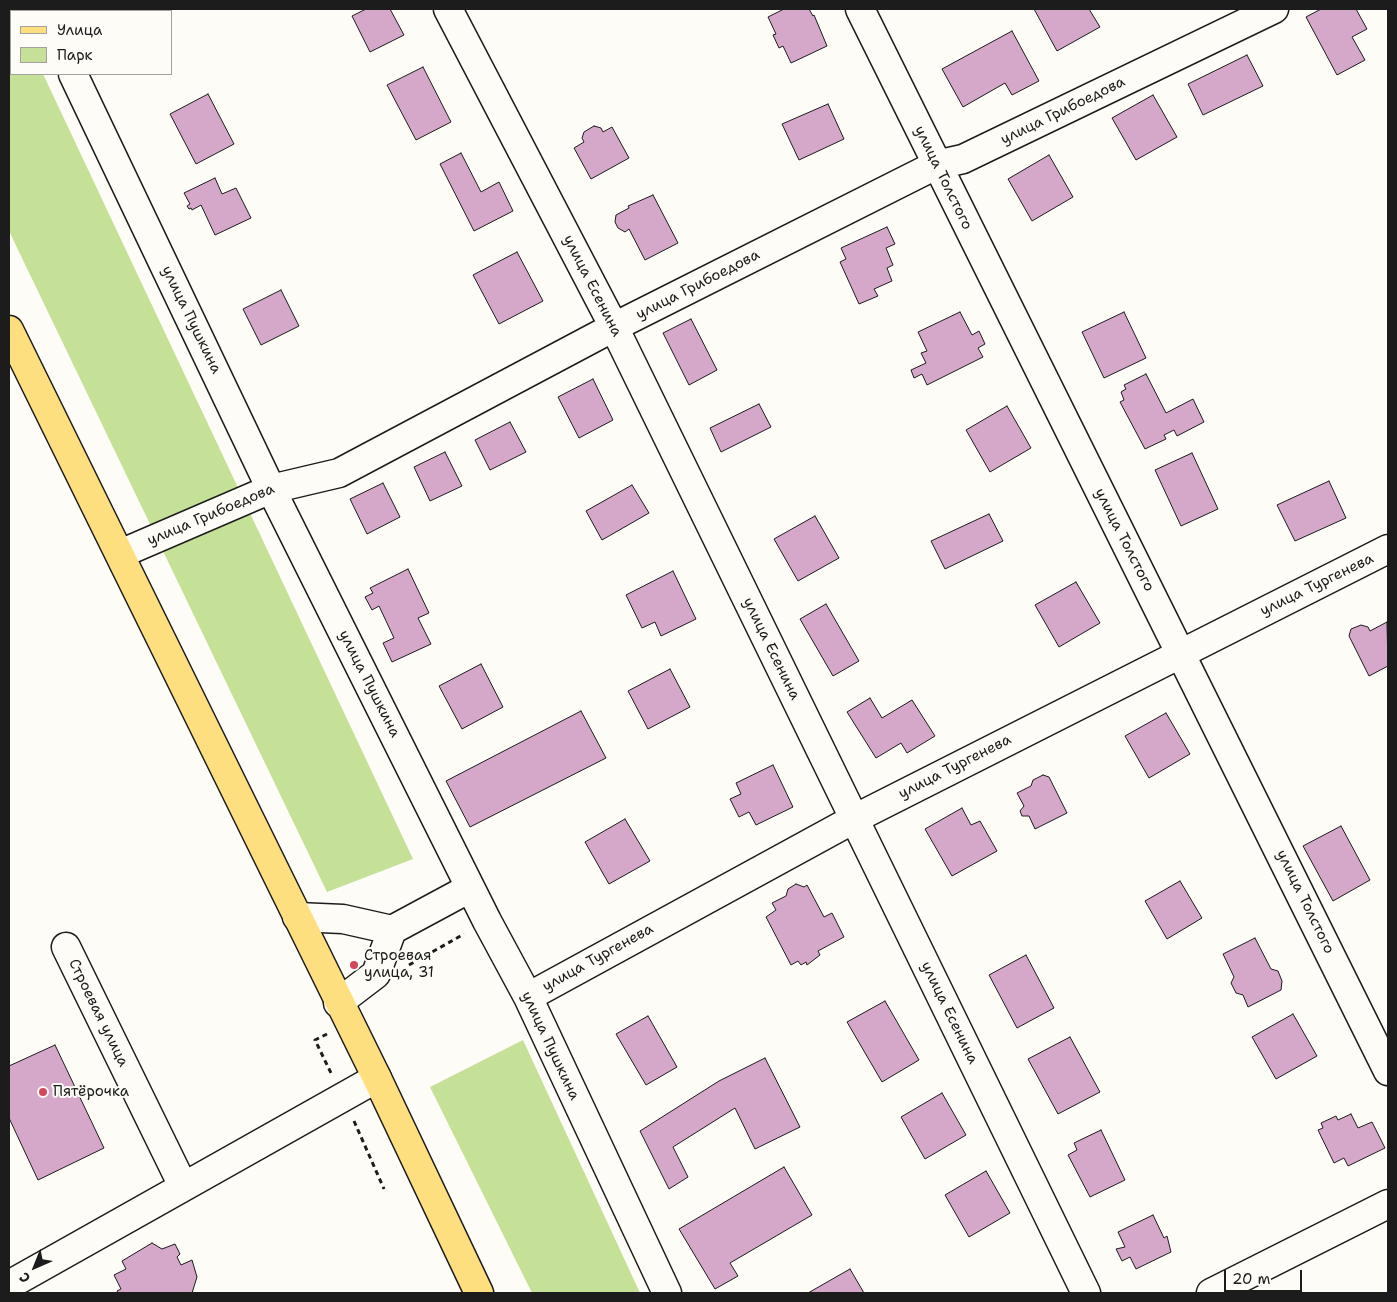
<!DOCTYPE html>
<html>
<head>
<meta charset="utf-8">
<style>
  body { margin:0 }
  #map { position:relative; width:1397px; height:1302px; overflow:hidden; background:#fdfcf7; font-family:"Shantell Sans",sans-serif }
  canvas { display:block }
  .frame { position:absolute; inset:0; border:10px solid #1c1c1c; pointer-events:none }
  .legend { position:absolute; left:10px; top:10px; width:162px; height:65px; box-sizing:border-box; background:#fdfcf7; border:1px solid #a3a29f; margin:0; padding:6px 9px; list-style:none; font-size:15px; color:#1c1c1c }
  .legend li { display:flex; align-items:center; gap:10px; height:25px }
  .legend b { width:25px; border:1px solid #a3a29f }
  .north { position:absolute; left:10px; top:1242px; width:50px; height:50px; -webkit-text-stroke:4px #fdfcf7; paint-order:stroke; rotate:224deg; font-size:14px; font-weight:700; line-height:20px; text-align:center; color:#1c1c1c }
  .north::after { content:''; display:block; margin:auto; width:18px; height:22px; background:#1c1c1c; clip-path:polygon(50% 0,100% 100%,50% 72%,0 100%) }
  .scale { position:absolute; left:1224px; top:1270px; width:78px; height:22px; box-sizing:border-box; border:2px solid #1c1c1c; border-top:0; padding-left:6px; font-size:15px; line-height:18px; white-space:nowrap; color:#1c1c1c; -webkit-text-stroke:4px #fdfcf7; paint-order:stroke }
</style>
</head>
<body>
<div id="map">
<canvas width="1397" height="1302"></canvas>
<div class="frame"></div>
<ul class="legend">
<li><b style="height:6px;background:#fedf80"></b>Улица</li>
<li><b style="height:14px;background:#c5e097"></b>Парк</li>
</ul>
<div class="north">С</div>
<div class="scale">20 m</div>
</div>
<script>
const ctx = document.querySelector('canvas').getContext('2d');
ctx.lineJoin = 'round';
function fill(path, color) { ctx.fillStyle = color; ctx.fill(path, 'evenodd'); }
const shape = rows => new Path2D(rows.map(r => 'M' + r).join(''));
function stroke(path, color, width, dash) { ctx.strokeStyle = color; ctx.lineWidth = width; ctx.lineCap = dash ? 'butt' : 'round'; ctx.setLineDash(dash || []); ctx.stroke(path); }
function drawText(font, color, halo, rows, align = 'center') {
  ctx.font = font + ' "Shantell Sans",sans-serif'; ctx.lineWidth = 4; ctx.setLineDash([]); ctx.textBaseline = 'middle'; ctx.strokeStyle = halo; ctx.fillStyle = color; for (const [text, x, y, turn = 0] of rows) {
    ctx.save(); ctx.translate(x, y); ctx.rotate((+turn || 0) * Math.PI / 180); ctx.textAlign = isNaN(turn) ? turn : align; if (halo) ctx.strokeText(text, 0, 0); ctx.fillText(text, 0, 0); ctx.restore();
  }
}
const green = shape([
  [9,9,14,11,11,11,11,74,43,74,413,859,327,892,9,231],
  [523,1040,640,1293,532,1293,430,1087]
]);
const building = shape([
  [366,9,390,9,404,35,370,52,352,16,366,9],
  [784,9,809,9,813,16,814,15,827,46,791,63,783,46,779,48,773,35,776,34,768,17,784,9],
  [1034,9,1089,9,1100,27,1057,51,1034,9],
  [1321,9,1356,9,1367,29,1352,37,1365,60,1337,75,1306,17,1321,9],
  [1012,31,1039,81,1012,95,1005,83,963,107,942,69,1012,31],
  [1247,55,1263,86,1203,115,1188,84,1247,55],
  [423,67,451,122,416,140,387,85,423,67],
  [208,94,234,144,196,164,170,114,208,94],
  [1153,95,1177,137,1136,160,1112,118,1153,95],
  [828,104,844,139,799,160,782,124,828,104],
  [594,126,601,128,603,132,612,127,629,158,591,179,574,148,584,142,582,138,584,132,594,126],
  [461,153,481,192,499,182,513,211,474,231,440,164,461,153],
  [1049,155,1073,197,1032,221,1008,179,1049,155],
  [215,178,222,194,236,188,251,218,215,235,201,205,192,210,191,208,189,209,187,206,190,204,184,193,215,178],
  [653,195,678,243,645,260,629,229,625,232,618,228,615,222,616,215,629,208,628,206,653,195],
  [887,227,895,244,886,248,893,265,887,268,892,281,874,289,878,296,859,304,840,262,846,259,841,248,887,227],
  [517,252,543,301,499,324,473,275,517,252],
  [281,290,299,326,261,345,243,309,281,290],
  [960,312,972,335,979,331,985,344,978,348,983,357,927,385,922,374,914,378,911,370,926,363,921,353,927,351,918,332,960,312],
  [1124,312,1146,358,1104,378,1082,332,1124,312],
  [691,319,717,370,689,385,663,333,691,319],
  [1146,374,1166,413,1193,399,1204,422,1177,436,1174,430,1164,435,1166,439,1145,449,1120,402,1124,400,1121,392,1126,389,1124,385,1146,374],
  [593,379,613,420,579,438,558,397,593,379],
  [759,404,771,427,721,452,710,428,759,404],
  [1007,406,1031,448,990,472,966,430,1007,406],
  [510,422,526,452,490,470,475,440,510,422],
  [445,452,462,486,430,501,414,467,445,452],
  [1192,453,1218,509,1181,526,1155,470,1192,453],
  [1329,481,1346,518,1295,541,1277,505,1329,481],
  [383,483,400,517,367,534,350,499,383,483],
  [632,485,649,513,602,540,586,511,632,485],
  [989,514,1003,541,945,569,931,541,989,514],
  [815,516,839,558,798,581,774,539,815,516],
  [408,569,429,613,418,618,431,644,392,662,383,643,394,638,379,606,372,610,365,597,373,593,370,588,408,569],
  [673,571,696,619,661,636,655,622,642,628,626,595,673,571],
  [1076,582,1100,623,1059,647,1035,605,1076,582],
  [826,604,859,661,833,676,800,619,826,604],
  [1387,622,1388,666,1369,676,1349,636,1351,629,1361,625,1368,627,1370,631,1387,622],
  [481,664,503,707,462,729,439,686,481,664],
  [670,669,690,707,648,729,628,691,670,669],
  [870,698,882,718,912,700,935,736,907,753,901,743,876,758,847,712,870,698],
  [581,711,606,758,470,827,446,781,581,711],
  [1166,713,1190,754,1149,778,1125,736,1166,713],
  [773,765,793,807,756,825,749,812,739,817,730,799,741,794,736,783,773,765],
  [1043,775,1049,777,1067,813,1035,829,1029,816,1022,816,1020,811,1024,806,1017,793,1031,786,1033,780,1043,775],
  [962,808,971,825,980,821,997,851,952,876,925,829,962,808],
  [625,819,650,861,609,884,585,842,625,819],
  [1341,826,1370,880,1333,901,1303,846,1341,826],
  [1180,881,1202,918,1167,939,1145,901,1180,881],
  [796,884,804,887,807,885,824,917,832,913,844,937,818,951,820,955,807,965,806,962,801,965,798,961,791,965,766,917,776,910,772,903,786,896,788,889,796,884],
  [1255,938,1271,969,1278,971,1282,981,1281,990,1248,1007,1243,995,1236,993,1231,983,1234,977,1223,954,1255,938],
  [1026,955,1054,1008,1017,1028,989,975,1026,955],
  [885,1001,919,1060,882,1082,847,1022,885,1001],
  [1293,1014,1317,1056,1276,1079,1252,1037,1293,1014],
  [648,1016,677,1067,646,1085,616,1034,648,1016],
  [1070,1037,1100,1092,1058,1114,1028,1059,1070,1037],
  [55,1045,104,1148,38,1180,9,1118,9,1066,55,1045],
  [765,1058,800,1127,755,1149,735,1108,673,1147,688,1177,669,1189,640,1131,719,1081,765,1058],
  [942,1093,966,1135,925,1159,901,1117,942,1093],
  [1351,1114,1358,1128,1372,1122,1385,1148,1348,1166,1344,1158,1334,1163,1318,1130,1323,1128,1321,1123,1336,1116,1338,1120,1351,1114],
  [1101,1130,1125,1180,1090,1197,1068,1155,1077,1150,1074,1143,1101,1130],
  [784,1167,812,1215,730,1263,738,1276,715,1289,679,1229,784,1167],
  [986,1171,1010,1213,969,1237,945,1195,986,1171],
  [1153,1215,1164,1238,1167,1236,1171,1252,1136,1269,1130,1257,1122,1261,1116,1249,1125,1247,1118,1232,1153,1215],
  [152,1243,162,1249,175,1244,180,1254,177,1257,181,1265,192,1260,197,1277,192,1293,118,1293,117,1291,121,1289,114,1275,126,1269,122,1261,152,1243],
  [850,1269,864,1293,808,1293,850,1269]
]);
const path = shape([
  [409,965,464,934],
  [327,1034,315,1040,331,1073],
  [354,1121,384,1189]
]);
const minor = shape([
  [42,9,43,11],
  [448,9,614,327,1086,1293],
  [860,9,1388,1071],
  [73,74,271,489,487,921,528,997,667,1293],
  [120,554,271,489,339,473,614,327,936,165,963,159,1274,9],
  [297,917,343,919,392,930],
  [66,947,183,1186],
  [528,997,854,819,1388,549],
  [338,1003,376,974,392,930,470,888],
  [9,1285,377,1078],
  [1211,1293,1388,1204]
]);
const major = shape([
  [9,330,377,1078,479,1293]
]);
const markers = [
  [354,965,5,"#d1495b"],
  [43,1092,5,"#d1495b"]
];
const streetNames = [
  ["улица Грибоедова",1063,111,-26],
  ["улица Толстого",943,178,64],
  ["улица Грибоедова",698,285,-27],
  ["улица Есенина",592,286,63],
  ["улица Пушкина",191,320,64],
  ["улица Грибоедова",211,515,-23],
  ["улица Толстого",1124,540,63],
  ["улица Тургенева",1317,585,-26],
  ["улица Есенина",771,649,64],
  ["улица Пушкина",369,684,63],
  ["улица Тургенева",955,767,-27],
  ["улица Толстого",1305,902,64],
  ["улица Тургенева",598,958,-29],
  ["Строевая улица",98,1013,64],
  ["улица Есенина",949,1013,64],
  ["улица Пушкина",550,1046,65]
];
const poiNames = [
  ["Строевая",364,956],
  ["улица, 31",364,973],
  ["Пятёрочка",53,1092]
];
fill(green, '#c5e097');
fill(building, '#d5a7c9');
stroke(building, '#1c1c1c', 1);
stroke(minor, '#1c1c1c', 31);
stroke(major, '#1c1c1c', 31);
stroke(path, '#1c1c1c', 3, [5, 4]);
stroke(minor, '#fdfcf7', 28);
stroke(major, '#fedf80', 28);
for (const [x, y, r, color] of markers) { const dot = new Path2D(); dot.arc(x, y, r, 0, 2 * Math.PI); ctx.fillStyle = color; ctx.fill(dot); stroke(dot, '#fdfcf7', 2); }
drawText('15px', '#1c1c1c', '#fdfcf7', streetNames);
drawText('15px', '#1c1c1c', '#fdfcf7', poiNames, 'left');
</script>
</body>
</html>
